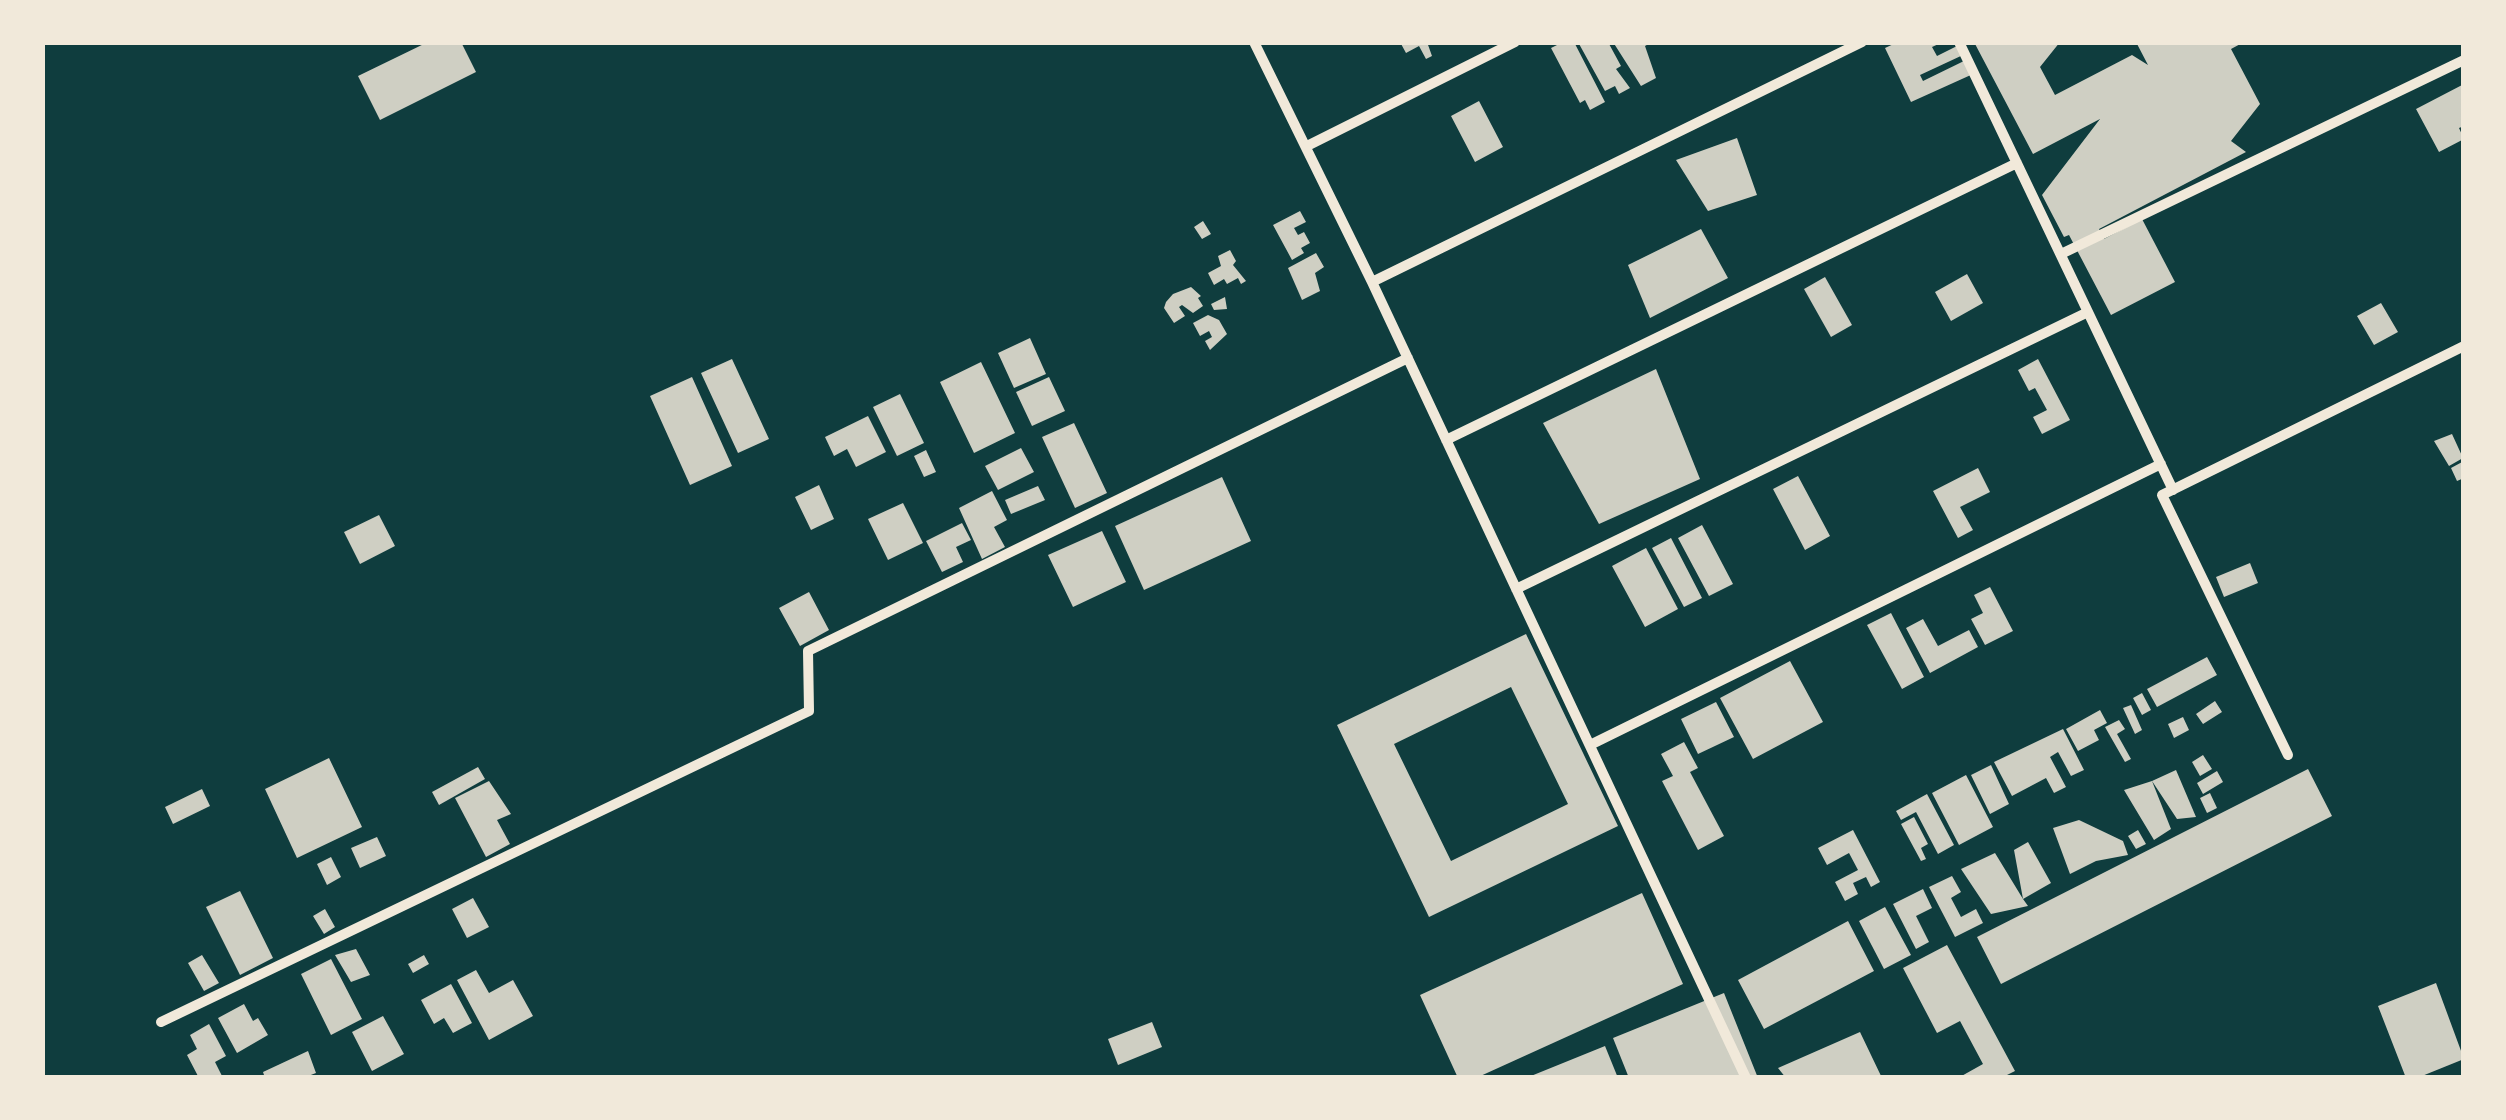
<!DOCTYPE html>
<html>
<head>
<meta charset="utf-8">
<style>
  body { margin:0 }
  #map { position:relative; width:2506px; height:1120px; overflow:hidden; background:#0f3d3e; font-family:"Nunito Sans",sans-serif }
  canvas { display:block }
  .frame { position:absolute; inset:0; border:45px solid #f1e9da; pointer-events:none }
</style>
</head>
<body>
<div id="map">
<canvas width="2506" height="1120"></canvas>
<div class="frame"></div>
</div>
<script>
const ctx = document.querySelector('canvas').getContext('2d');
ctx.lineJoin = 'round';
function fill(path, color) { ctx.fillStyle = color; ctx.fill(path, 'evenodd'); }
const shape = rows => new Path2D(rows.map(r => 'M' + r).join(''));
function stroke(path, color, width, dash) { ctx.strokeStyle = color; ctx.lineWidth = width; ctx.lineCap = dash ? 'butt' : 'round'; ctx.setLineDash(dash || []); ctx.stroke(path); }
const building = shape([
  [428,42,461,42,476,72,380,120,358,76],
  [1400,42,1427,42,1432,56,1426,59,1419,46,1406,53],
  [1563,42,1574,42,1605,102,1590,110,1585,100,1580,103,1551,48],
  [1578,42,1608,42,1621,66,1616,69,1630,88,1619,94,1615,86,1605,91],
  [1613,42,1652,42,1645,46,1656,78,1641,86],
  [1898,42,1943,42,1932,47,1937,56,1959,45,1963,55,1920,75,1923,81,1966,60,1973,74,1911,102,1885,48],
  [1974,42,2060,42,2040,67,2055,95,2132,55,2148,65,2136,42,2244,42,2231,49,2260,104,2231,141,2246,152,2099,229,2104,239,2142,219,2175,282,2111,315,2069,235,2064,237,2042,195,2100,119,2033,154],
  [2464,84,2464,126,2459,128,2464,139,2439,152,2416,109],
  [1479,101,1503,147,1475,162,1451,116],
  [1737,138,1757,195,1708,211,1676,160],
  [1300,211,1306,222,1294,228,1298,235,1304,232,1310,243,1301,248,1304,253,1292,260,1273,225],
  [1203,221,1211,234,1202,239,1194,227],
  [1701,229,1728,278,1650,318,1628,265],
  [1230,250,1236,261,1233,265,1246,281,1241,284,1238,278,1227,284,1224,279,1214,285,1208,273,1221,266,1218,256],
  [1316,253,1324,267,1315,273,1320,291,1302,300,1288,268],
  [1967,274,1983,303,1951,321,1935,292],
  [1825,277,1852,325,1831,337,1804,289],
  [1191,287,1201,296,1198,298,1203,306,1193,313,1182,305,1179,307,1185,316,1174,323,1164,308,1166,302,1173,294],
  [1225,297,1227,309,1214,310,1211,304],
  [2381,303,2398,332,2374,345,2357,316],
  [1208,315,1219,320,1227,334,1210,350,1205,341,1212,337,1209,331,1200,336,1193,323],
  [1030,338,1046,374,1014,388,998,353],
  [732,359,769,439,738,453,701,373],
  [2038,359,2070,420,2042,434,2033,417,2047,410,2035,388,2029,391,2018,370],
  [981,362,1015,433,974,453,940,382],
  [1656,369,1700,479,1599,524,1543,423],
  [692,377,732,466,690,485,650,396],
  [1049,377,1065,411,1032,426,1016,392],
  [900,394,924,443,897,456,873,407],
  [868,416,886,452,856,467,847,449,834,456,825,437],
  [1074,423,1107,493,1075,508,1042,437],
  [2452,434,2463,458,2449,466,2434,441],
  [1021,448,1034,472,998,490,985,466],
  [926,450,936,472,924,477,914,456],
  [2464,461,2464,478,2457,481,2451,468],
  [1978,468,1990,492,1960,507,1973,530,1958,538,1933,491],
  [1798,476,1830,536,1805,550,1773,489],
  [1222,477,1251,541,1144,590,1115,526],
  [819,485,834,519,811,530,795,497],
  [1038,486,1045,500,1011,514,1005,500],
  [992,491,1007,520,994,527,1005,547,982,559,959,508],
  [903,503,923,543,888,560,868,519],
  [379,515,395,546,360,564,344,532],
  [962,523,971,540,956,547,963,562,942,572,926,541],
  [1702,525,1733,584,1709,596,1678,538],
  [1102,531,1126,582,1073,607,1048,555],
  [1671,538,1702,598,1684,607,1652,548],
  [1646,548,1678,609,1645,627,1612,566],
  [2250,563,2258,583,2224,597,2216,577],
  [1990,587,2013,631,1985,645,1971,619,1983,613,1974,595],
  [809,592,829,630,800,646,779,608],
  [1891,613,1924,677,1902,689,1867,625],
  [1923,619,1938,646,1969,630,1978,647,1930,673,1906,628],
  [1526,634,1618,826,1429,917,1337,725],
  [1511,687,1568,804,1451,861,1394,744],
  [2207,657,2217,675,2157,707,2147,689],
  [1790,661,1823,722,1753,759,1720,698],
  [2142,693,2151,710,2142,715,2133,698],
  [2215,701,2222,712,2203,724,2196,714],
  [1716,702,1734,737,1698,754,1681,719],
  [2131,705,2142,730,2135,734,2123,708],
  [2100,710,2107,723,2094,730,2099,740,2078,751,2066,729],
  [2183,717,2189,730,2174,738,2168,724],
  [2119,720,2125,729,2117,734,2131,759,2125,762,2105,727],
  [2063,729,2084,770,2071,776,2058,752,2050,757,2066,787,2054,793,2046,778,2012,796,1994,762],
  [1684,742,1698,768,1690,772,1724,836,1698,850,1662,781,1673,776,1661,754],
  [2203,755,2212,769,2200,776,2192,762],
  [329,758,362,827,297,858,265,789],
  [1991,765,2009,804,1990,814,1971,775],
  [478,767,485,779,439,805,432,792],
  [2308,769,2332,816,2001,984,1977,937],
  [2176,770,2196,817,2177,819,2152,781],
  [2217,771,2223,782,2203,794,2197,783],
  [1966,775,1993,827,1959,845,1932,793],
  [489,781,511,814,497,820,510,844,486,857,455,798],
  [2152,781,2171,829,2154,840,2124,790],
  [202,789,210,806,173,824,165,807],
  [2210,793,2217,808,2207,813,2200,798],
  [1927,794,1954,845,1938,854,1916,812,1901,820,1896,811],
  [1914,817,1928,844,1921,848,1926,859,1921,861,1901,824],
  [2079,820,2123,841,2128,855,2096,861,2070,874,2053,828],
  [1853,830,1880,882,1871,887,1866,877,1853,883,1858,894,1845,901,1835,882,1858,870,1849,853,1827,865,1818,848],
  [2138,830,2146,844,2136,849,2128,836],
  [377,837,386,856,360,868,351,848],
  [2028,842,2051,883,2023,899,2028,906,1991,914,1961,869,1995,853,2023,899,2014,850],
  [331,857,341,877,327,885,317,864],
  [1952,876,1961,892,1951,898,1961,917,1976,909,1983,923,1955,937,1929,887],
  [1923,889,1932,908,1916,916,1929,942,1916,949,1893,904],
  [240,891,273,958,240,975,206,907],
  [1642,893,1683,984,1476,1078,1458,1078,1420,995],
  [473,898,489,927,467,938,452,909],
  [1885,907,1911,955,1884,969,1859,921],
  [325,909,335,927,324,934,313,916],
  [1848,921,1874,971,1764,1029,1738,980],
  [1947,945,2015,1071,2001,1078,1958,1078,1983,1064,1960,1021,1937,1033,1903,968],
  [356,949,370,975,351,982,335,955],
  [202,955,219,983,204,991,188,963],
  [424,955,429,964,413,973,408,964],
  [331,959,362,1019,331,1035,301,974],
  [476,970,489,993,513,980,533,1016,489,1040,457,980],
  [2436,983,2464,1059,2417,1078,2406,1078,2378,1006],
  [451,984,472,1023,453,1033,444,1018,434,1024,421,1000],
  [1724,993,1758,1078,1629,1078,1613,1038],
  [244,1004,253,1021,258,1018,268,1035,237,1053,218,1018],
  [383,1016,404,1054,372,1071,352,1032],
  [1152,1022,1162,1047,1118,1065,1108,1039],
  [209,1024,226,1056,215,1062,223,1078,199,1078,187,1055,197,1049,190,1035],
  [1860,1032,1882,1078,1786,1078,1778,1068],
  [1605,1046,1618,1078,1526,1078],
  [308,1051,316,1073,303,1078,265,1078,263,1072]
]);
const minor = shape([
  [1254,42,1372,282,1746,1078],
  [1959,42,2173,490],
  [1307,146,1515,42],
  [2061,254,2464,60],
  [1372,282,1862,42],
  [1446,440,2017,163],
  [1516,589,2088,312],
  [1590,745,2161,464],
  [2288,755,2162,495,2464,346],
  [161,1022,809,711,808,651,1408,358]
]);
fill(building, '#cfcfc3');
stroke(minor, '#f1e9da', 10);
</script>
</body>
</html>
